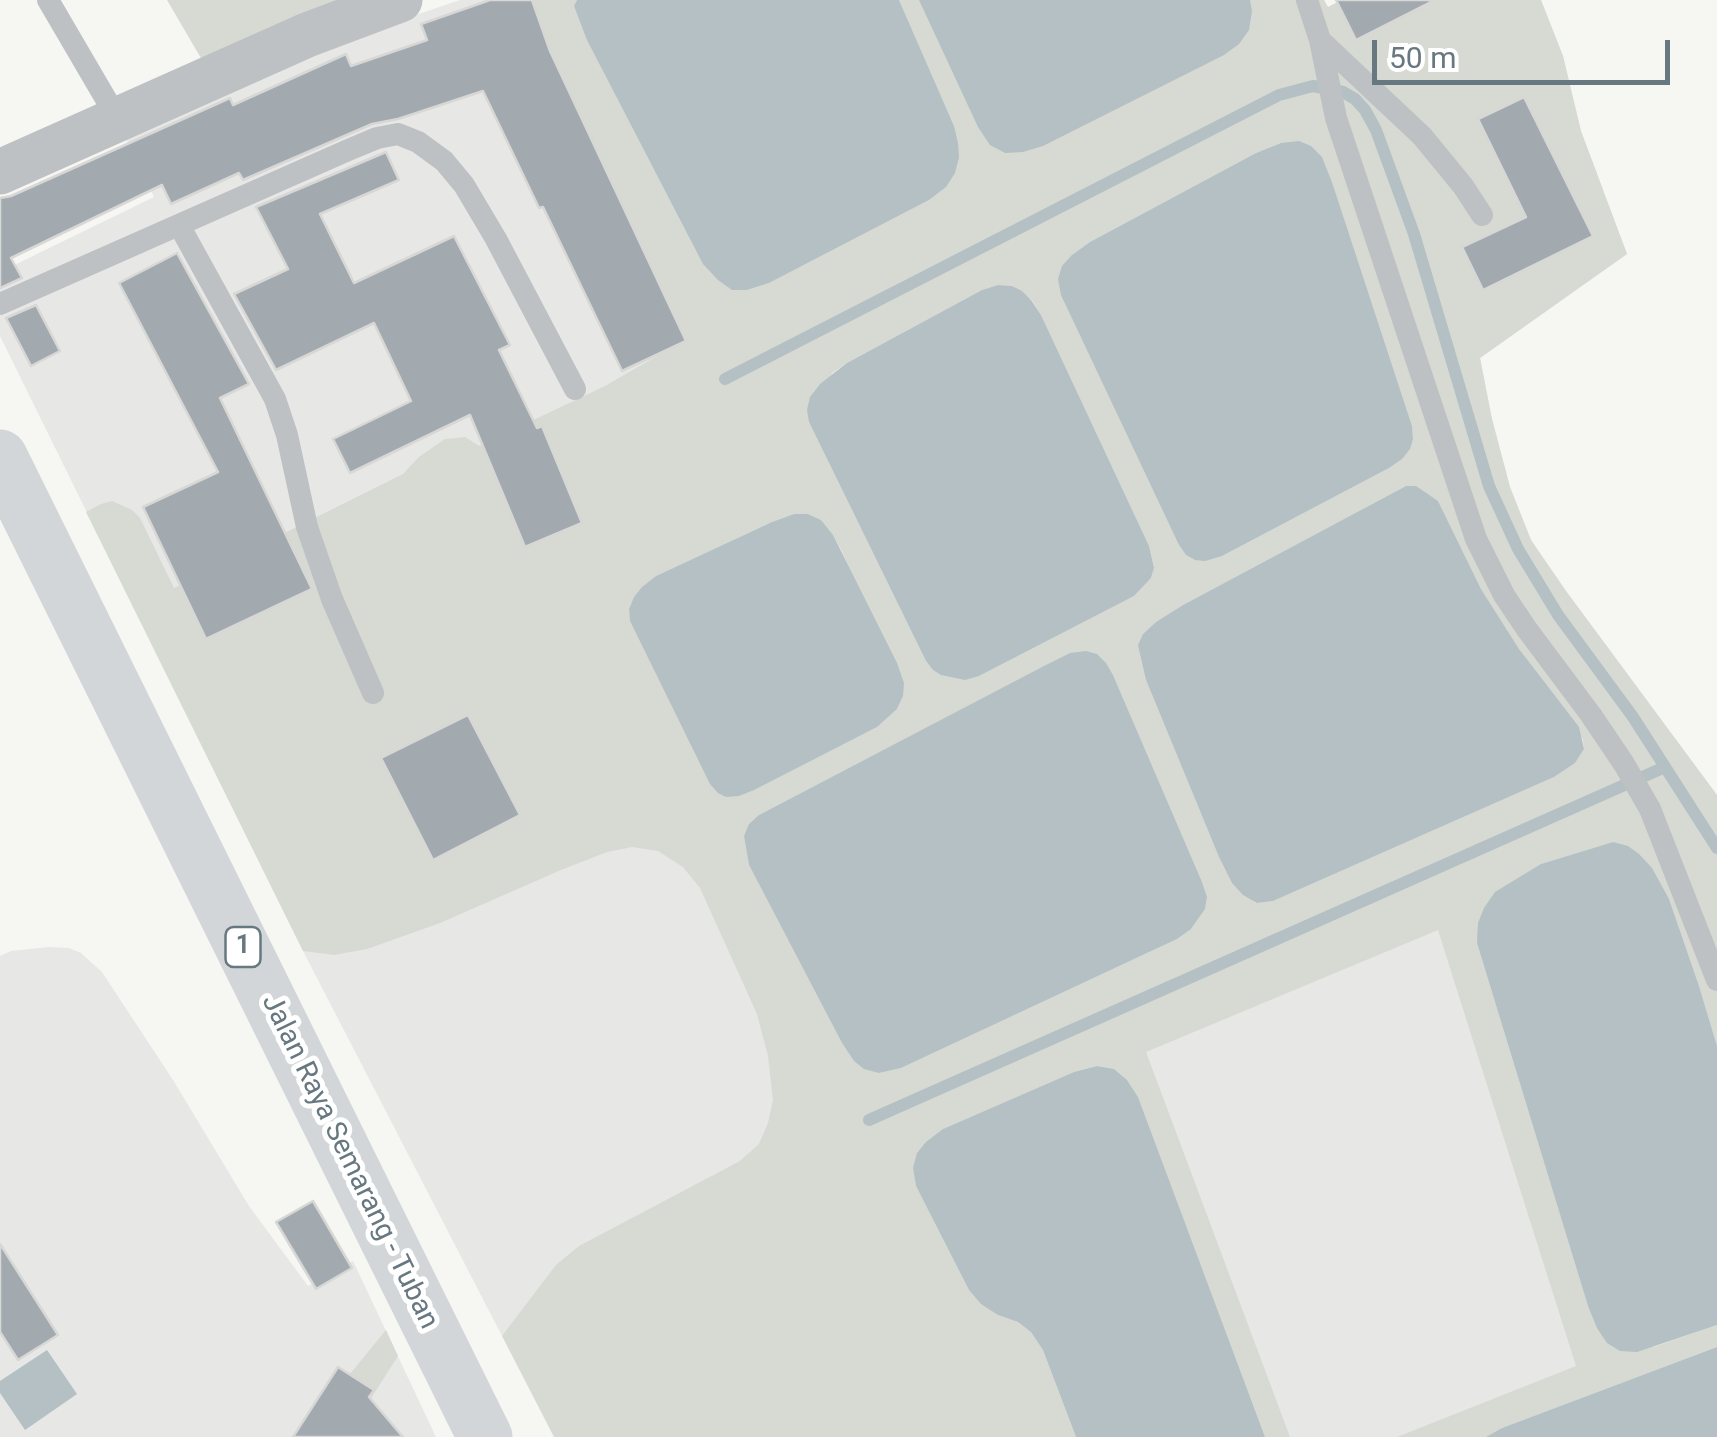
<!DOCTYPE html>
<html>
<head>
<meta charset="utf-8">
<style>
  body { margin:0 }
  #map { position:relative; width:1717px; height:1437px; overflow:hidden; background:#f6f6f3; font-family:Roboto,sans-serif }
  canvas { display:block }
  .scale { position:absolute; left:1372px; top:40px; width:298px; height:45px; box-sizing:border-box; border:5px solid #687881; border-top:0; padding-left:12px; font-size:30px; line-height:35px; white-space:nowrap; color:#687881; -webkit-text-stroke:8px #fff; paint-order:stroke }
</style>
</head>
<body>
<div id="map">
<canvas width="1717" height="1437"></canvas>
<div class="scale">50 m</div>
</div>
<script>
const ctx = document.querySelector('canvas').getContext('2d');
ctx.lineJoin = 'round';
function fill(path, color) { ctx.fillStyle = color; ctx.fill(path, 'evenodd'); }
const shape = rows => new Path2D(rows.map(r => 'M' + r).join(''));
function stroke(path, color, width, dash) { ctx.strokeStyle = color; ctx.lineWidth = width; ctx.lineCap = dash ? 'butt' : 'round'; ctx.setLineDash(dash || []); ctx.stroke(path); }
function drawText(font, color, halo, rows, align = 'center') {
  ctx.font = font + ' Roboto,sans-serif'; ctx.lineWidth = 10; ctx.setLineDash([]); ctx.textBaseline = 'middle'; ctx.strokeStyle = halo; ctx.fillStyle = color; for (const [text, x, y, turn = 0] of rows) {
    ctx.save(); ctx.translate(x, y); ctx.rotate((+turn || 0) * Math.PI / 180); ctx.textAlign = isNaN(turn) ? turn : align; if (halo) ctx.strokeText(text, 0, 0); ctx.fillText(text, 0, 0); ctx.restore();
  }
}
const built = shape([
  [460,0,1324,0,1328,7,1342,0,1541,0,1563,56,1581,131,1627,254,1480,358,1492,419,1510,487,1531,540,1566,591,1717,795,1717,1437,1039,1437,869,1120,502,1336,303,951,0,336,0,272,154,197,124,135,404,19],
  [49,947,69,948,81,953,102,972,173,1080,249,1206,308,1286,353,1261,436,1437,0,1437,0,956,11,951]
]);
const green = shape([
  [167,0,347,0,205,65],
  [505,0,577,0,574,7,732,289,747,290,769,283,929,200,946,187,954,126,899,0,1324,0,1328,7,1342,0,1541,0,1563,56,1581,131,1627,254,1480,358,1492,419,1510,487,1531,540,1566,591,1717,795,1717,1046,1699,986,1669,899,1613,842,1541,864,1477,943,1588,1306,1654,1347,1717,1325,1717,1347,1502,1428,1486,1437,1397,1437,1576,1366,1438,930,1146,1052,1290,1437,1265,1437,1138,1097,1127,1080,1114,1069,1097,1066,1074,1072,943,1129,913,1168,916,1186,969,1290,998,1315,1018,1322,1031,1332,1043,1350,1076,1437,554,1437,502,1336,556,1265,579,1246,740,1161,759,1144,768,1123,773,1100,768,1056,757,1014,700,888,683,867,658,851,632,847,607,852,561,870,440,923,367,949,334,955,303,951,86,512,101,504,112,501,132,510,140,518,174,588,403,474,419,457,445,439,465,437,479,446,605,386,669,349],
  [1281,143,1322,157,1332,182,1412,426,1413,439,1402,459,1389,468,1222,556,1195,560,1186,555,1179,545,1072,255,1090,242,1256,153],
  [998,285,1012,286,1032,300,1041,315,1149,546,1154,568,1151,578,1134,596,979,676,933,670,926,661,809,422,832,373,847,363,982,290],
  [1406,486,1438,501,1481,589,1519,649,1583,739,1584,749,1575,763,1554,777,1273,901,1256,903,1232,883,1219,857,1146,680,1143,634,1156,622,1183,605],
  [794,514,808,514,821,520,833,535,842,551,903,696,897,709,877,727,739,796,710,783,630,621,629,609,634,597,642,587,656,576,772,522],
  [1070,653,1113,675,1202,882,1207,897,1205,909,1191,929,1177,939,901,1068,879,1073,854,1061,842,1043,749,865,744,836,759,815],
  [386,1330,398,1356,346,1437,303,1437,332,1396]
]);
const water = shape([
  [577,0,899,0,954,126,958,143,959,157,955,173,946,187,929,200,769,283,747,290,732,290,718,280,703,264,587,40,574,6],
  [919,0,1250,0,1252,11,1249,30,1239,44,1224,55,1043,146,1023,152,1005,153,990,145,978,127],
  [1299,141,1311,146,1322,157,1332,182,1412,426,1413,439,1410,449,1402,459,1389,468,1222,556,1205,561,1195,560,1186,555,1179,545,1061,295,1058,279,1062,266,1072,255,1090,242,1256,153,1281,143],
  [998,285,1012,286,1022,291,1031,300,1041,315,1149,546,1154,568,1151,578,1134,596,979,676,965,680,941,675,933,670,926,661,809,422,807,410,810,397,820,384,847,363,982,290],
  [1406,486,1416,486,1438,501,1481,589,1519,649,1579,727,1584,749,1575,763,1554,777,1273,901,1257,903,1243,895,1232,883,1219,857,1146,680,1138,645,1143,634,1156,622,1183,605],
  [794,514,808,514,821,520,833,535,897,663,904,683,903,696,897,709,877,727,754,790,739,796,726,797,718,793,710,784,630,621,629,609,634,597,642,587,656,576,772,522],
  [1086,651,1097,654,1106,663,1113,675,1202,882,1207,897,1205,909,1191,929,1177,939,901,1068,879,1073,864,1069,854,1061,842,1043,749,865,744,836,749,824,759,815,1044,666,1070,653],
  [1613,842,1628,846,1639,854,1652,868,1669,899,1699,986,1717,1046,1717,1325,1637,1352,1620,1351,1607,1343,1597,1328,1588,1306,1477,943,1478,923,1484,908,1495,892,1541,864],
  [1097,1066,1114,1069,1127,1080,1138,1097,1265,1437,1076,1437,1043,1350,1031,1332,1018,1322,998,1315,981,1304,969,1290,916,1186,913,1168,917,1153,926,1142,943,1129,1074,1072],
  [1717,1347,1717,1437,1486,1437,1502,1428],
  [47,1350,77,1394,25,1430,0,1393,0,1381]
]);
const stream = shape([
  [725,379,1279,95,1313,86,1343,92,1355,99,1365,110,1376,130,1414,234,1489,486,1518,549,1558,615,1633,717,1717,848],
  [869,1120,1665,767]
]);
const building = shape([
  [490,0,532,0,550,51,686,341,622,371,543,207,539,208,483,91,398,119,372,124,243,180,239,173,171,204,162,185,11,258,22,278,0,288,0,198,11,196,230,98,233,105,346,54,351,66,427,40,421,24,490,0],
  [1336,0,1435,0,1356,40,1336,0],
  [1524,97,1593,236,1483,290,1462,247,1526,217,1478,119,1524,97],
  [386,152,399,180,320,214,354,283,454,236,510,345,499,350,537,428,542,426,582,523,525,547,470,415,350,473,333,439,411,401,374,323,276,370,234,294,288,269,256,207,386,152],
  [177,253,249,384,220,398,312,589,206,639,143,507,218,472,119,283,177,253],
  [36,305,60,351,31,366,6,318,36,305],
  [468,715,520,815,433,860,381,758,468,715],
  [313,1201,352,1268,316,1289,276,1222,313,1201],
  [0,1244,58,1335,18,1360,0,1332,0,1244],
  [338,1367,374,1390,369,1397,403,1437,293,1437,338,1367]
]);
const lane = shape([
  [48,0,117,118],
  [1307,0,1320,40,1336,118,1476,539,1504,595,1526,628,1591,715,1624,764,1650,809,1717,980],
  [1323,43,1422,136,1463,186,1482,215],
  [179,225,275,399,287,435,307,527,332,599,373,693],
  [0,304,346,151,377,138,398,134,418,142,444,161,464,185,496,239,575,389]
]);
const street = shape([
  [0,172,307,35,400,0]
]);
const highway = shape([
  [0,457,485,1437]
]);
const shields = [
  [243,947,35]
];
const shieldNames = [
  ["1",243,947]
];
const streetNames = [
  ["Jalan Raya Semarang - Tuban",349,1162,64]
];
fill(built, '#e7e7e6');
fill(green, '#d6dad3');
fill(water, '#b4c0c3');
stroke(stream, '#b4c0c3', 12);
fill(building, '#a2aaaf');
stroke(building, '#d7d7d6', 2.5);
stroke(lane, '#bdc1c4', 22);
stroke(street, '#bdc1c4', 45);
stroke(highway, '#d2d6d9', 55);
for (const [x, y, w] of shields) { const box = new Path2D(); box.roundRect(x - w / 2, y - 20, w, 40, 8); ctx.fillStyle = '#fff'; ctx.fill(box); stroke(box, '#687881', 2.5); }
drawText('bold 25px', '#687881', null, shieldNames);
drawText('28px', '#687881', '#fff', streetNames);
</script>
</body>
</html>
